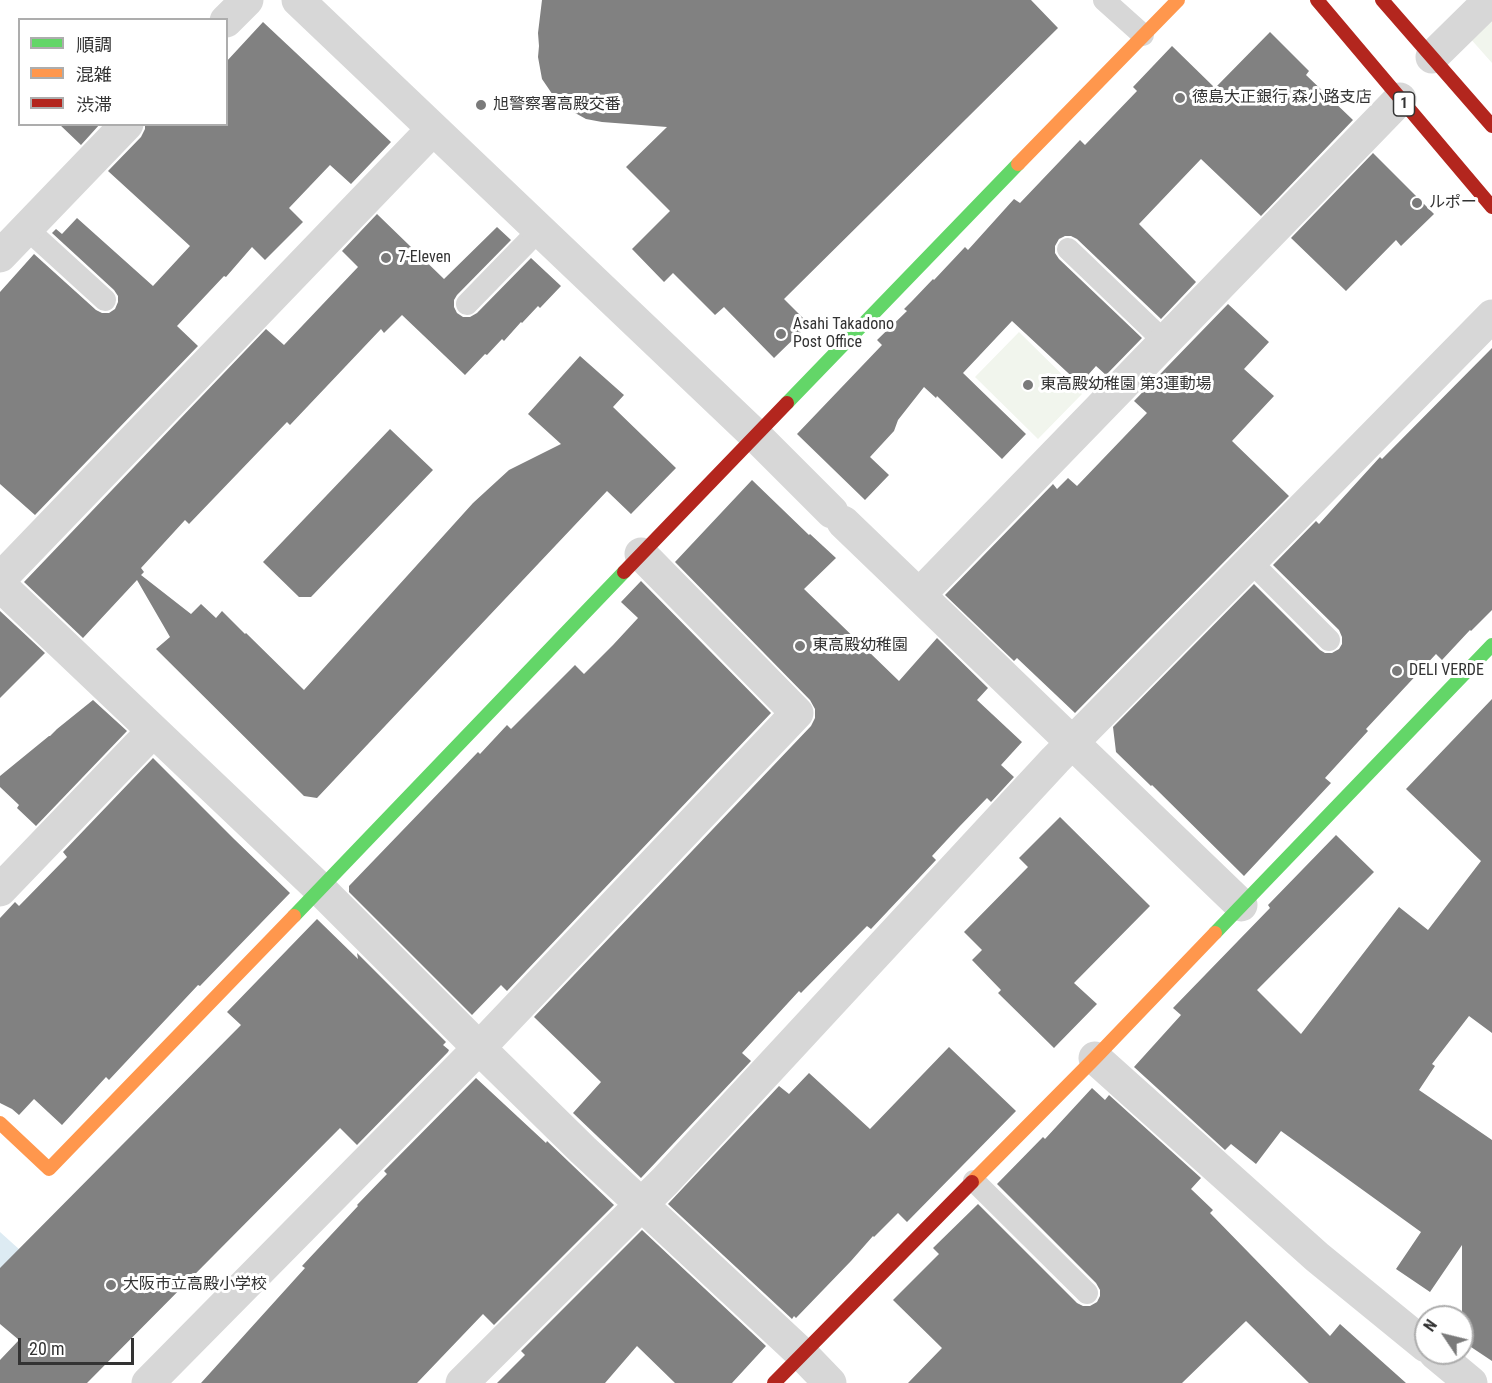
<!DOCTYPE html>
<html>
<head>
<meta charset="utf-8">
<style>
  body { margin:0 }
  #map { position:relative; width:1492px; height:1383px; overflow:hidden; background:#fff; font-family:"Roboto Condensed","Noto Sans JP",sans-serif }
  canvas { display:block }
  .legend { position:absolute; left:18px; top:18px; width:210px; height:108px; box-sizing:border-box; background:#fff; border:2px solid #adadad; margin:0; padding:8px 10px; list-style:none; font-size:18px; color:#333 }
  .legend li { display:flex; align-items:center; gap:12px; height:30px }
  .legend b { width:30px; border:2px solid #adadad }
  .north { position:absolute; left:1414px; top:1305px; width:60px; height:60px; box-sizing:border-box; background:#fff; border:2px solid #adadad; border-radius:50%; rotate:305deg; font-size:16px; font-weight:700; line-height:24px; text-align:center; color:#333 }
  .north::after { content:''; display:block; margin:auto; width:21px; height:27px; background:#7a7a7a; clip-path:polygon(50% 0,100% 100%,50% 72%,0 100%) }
  .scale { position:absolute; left:18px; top:1338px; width:116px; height:27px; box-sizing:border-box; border:3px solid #333; border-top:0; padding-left:8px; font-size:18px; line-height:21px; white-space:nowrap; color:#333; -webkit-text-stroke:4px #fff; paint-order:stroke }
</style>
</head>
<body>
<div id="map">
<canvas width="1492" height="1383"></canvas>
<ul class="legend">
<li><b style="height:8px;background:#63d668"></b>順調</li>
<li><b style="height:8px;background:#ff974d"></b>混雑</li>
<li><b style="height:8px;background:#b3261e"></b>渋滞</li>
</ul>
<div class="north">N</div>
<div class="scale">20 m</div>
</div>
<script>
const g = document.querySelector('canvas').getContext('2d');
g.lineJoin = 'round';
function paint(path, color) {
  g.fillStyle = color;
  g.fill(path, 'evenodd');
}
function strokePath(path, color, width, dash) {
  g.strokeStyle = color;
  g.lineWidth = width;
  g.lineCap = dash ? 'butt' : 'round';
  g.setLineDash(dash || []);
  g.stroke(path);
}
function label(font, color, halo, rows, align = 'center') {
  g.font = font + ' "Roboto Condensed","Noto Sans JP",sans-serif';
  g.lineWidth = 6;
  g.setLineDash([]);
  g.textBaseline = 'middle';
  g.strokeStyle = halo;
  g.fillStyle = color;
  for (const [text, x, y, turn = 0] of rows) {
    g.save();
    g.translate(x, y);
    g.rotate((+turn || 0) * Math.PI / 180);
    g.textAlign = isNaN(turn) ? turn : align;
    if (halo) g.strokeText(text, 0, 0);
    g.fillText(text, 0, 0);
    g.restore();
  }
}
paint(new Path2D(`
  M1492,14V63L1469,37Z
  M1019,332L1082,394L1038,439L975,377Z`), '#f1f5ed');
paint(new Path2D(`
  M0,1232L30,1259L0,1293Z`), '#ddebf3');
paint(new Path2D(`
  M542,0H1031L1058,28L784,299L809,324L774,358L724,307L715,315L673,273L664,282L632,249L670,211L626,167L667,127L602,122L586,119L559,104L542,79L538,57L539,46L538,33Z
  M263,22L391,142L351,184L330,165L289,208L303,222L265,260L252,247L226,277L224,276L177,326L198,346L35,515L0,484V292L34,254L96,310L102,313H109L115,309L118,302V296L114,290L52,233L56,229L62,234L77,218L153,286L190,246L108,171L141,137L145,129V124H226V62Z
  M1270,32L1309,71L1306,75L1353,120L1261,216L1201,159L1139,224L1196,282L1161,319L1077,239L1071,236H1065L1059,239L1055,246V253L1059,259L1142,338L1106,375L1096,366L1080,384L1012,321L963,373L1026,434L1002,459L937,396L936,398L924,387L898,420L894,431L870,457L889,475L865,500L797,434L882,345L877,340L907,311L904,309L913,300L933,279L934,280L965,247L968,250L1014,199L1020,203L1080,140L1085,145L1137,91L1133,87L1172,46L1215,88Z
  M59,124H100L81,145Z
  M1373,153L1434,214L1401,246L1396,240L1346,291L1291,238Z
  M377,214L444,279L497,227L511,240L457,295L454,300V307L457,313L463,317H470L477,313L531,258L561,286L540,308L538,306L522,323L521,322L504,341L502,339L487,355L485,354L465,375L402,315L384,333L381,329L290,425L287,422L189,524L185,520L141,568L144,572L141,575L191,614L201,604L216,618L222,611L245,634L246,633L304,690L473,503L509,470L561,444L528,414L580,356L624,395L613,407L676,468L631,514L607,491L317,798L304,796L156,649L170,637L137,580L83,638L24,582L266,329L284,345L358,267L342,251Z
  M1228,304L1269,342L1244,369L1274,396L1232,441L1289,496L1075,713L1017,658L1014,661L945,595L1053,484L1057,489L1068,478L1077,486L1147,413L1134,401Z
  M1492,348V610L1471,631L1470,630L1442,660L1436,654L1366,729L1368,731L1325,778L1331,783L1244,876L1152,785L1151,786L1116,752L1113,727L1254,584L1320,650L1325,653H1332L1339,649L1342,644V637L1339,630L1273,565L1316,521L1319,524L1380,457L1382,459Z
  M390,429L433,470L311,597H299L263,562Z
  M752,480L809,535L810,534L836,558L804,589L899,681L937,638L988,688L977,700L1022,742L1001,765L1014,777L991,802L987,798L959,827L932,856L936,860L871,929L867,926L801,993L799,991L742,1053L751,1061L641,1178L573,1113L601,1082L534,1017L811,726L815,718V709L810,700L675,562Z
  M641,581L771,713L507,991L501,985L472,1015L349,892V886L478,752L480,754L507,725L511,729L575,665L584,674L613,645L638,618L621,602Z
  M0,611L45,653L0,698Z
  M1492,699V1033L1469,1016L1432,1064L1435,1066L1419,1090L1492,1140V1361L1462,1341V1245L1430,1292L1396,1269L1421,1232L1281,1131L1256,1164L1231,1144L1225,1150L1134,1067L1181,1015L1173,1008L1270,908L1268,905L1336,835L1374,872L1257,990L1301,1034L1399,907L1428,930L1481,861L1406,789Z
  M93,700L127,731L36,826L17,808L19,805L0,787V776L49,736H50L57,729Z
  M153,758L234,839L290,893L200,986L198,985L109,1080L106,1077L62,1125L34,1099L19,1115L12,1109L0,1103V918L15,902L19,906L67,857L63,852Z
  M1060,817L1150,906L1074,983L1097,1004L1054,1048L998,993L1001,990L972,960L982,950L964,932L1028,867L1019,858Z
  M317,919L358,959L357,953L446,1042L443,1045L449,1050L448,1052L357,1145L340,1128L87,1383H0V1360L19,1340L0,1324V1268L241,1025L227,1012Z
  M949,1047L1016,1111L907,1222L898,1213L874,1237L873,1236L851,1261L796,1318L794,1316L792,1319L668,1204L779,1086L789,1094L809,1073L870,1129Z
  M476,1078L546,1143L547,1141L614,1205L494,1325L483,1314L417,1383H201L305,1268L302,1266L358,1206L357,1205L387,1174L384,1171Z
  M1092,1088L1105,1100L1109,1095L1201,1178L1191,1189L1213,1210L1210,1213L1330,1336L1340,1324L1406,1383H1309L1246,1321L1182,1383H908L942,1348L893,1300L939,1254L933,1248L978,1204L1077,1303L1083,1306H1090L1097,1302L1100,1296V1290L1096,1283L997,1184L1043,1137L1045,1139Z
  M642,1230L766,1346L732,1383H675L637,1346L605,1383H497L525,1355L521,1351Z`), '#818181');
strokePath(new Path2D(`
  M1104,0L1143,35
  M26,228L105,300
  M1068,249L1164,341
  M467,304L539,230
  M1251,562L1329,640
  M974,1181L1087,1293`), '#d7d7d7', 22);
strokePath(new Path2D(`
  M298,0L755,435L832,512
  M226,21L247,0
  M1432,57L1490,0
  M0,256L127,124
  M843,522L1241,905
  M0,579L433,129
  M0,585L320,889L479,1048L583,1150L802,1354L830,1383
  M919,595L1400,99
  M0,890L153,731
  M1095,1058L1317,1257L1426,1346
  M1435,1353L1471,1383
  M148,1383L479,1048L797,713L641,554
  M462,1383L665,1181L1055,760L1492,316`), '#d7d7d7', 33);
strokePath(new Path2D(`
  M787,403L1018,164
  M294,916L624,572
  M1215,933L1492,645`), '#63d668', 14);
strokePath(new Path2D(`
  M1018,164L1178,0
  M0,1123L49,1169L294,916
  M972,1182L1095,1058L1215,933`), '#ff974d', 14);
strokePath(new Path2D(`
  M1317,0L1492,207
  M1382,0L1492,126
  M624,572L787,403
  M774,1383L972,1182`), '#b3261e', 14);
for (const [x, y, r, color] of [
  [1180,98,6,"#7a7a7a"],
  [481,105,6,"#7a7a7a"],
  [1417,203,6,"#7a7a7a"],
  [386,258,6,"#7a7a7a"],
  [781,334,6,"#7a7a7a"],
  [1028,385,6,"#7a7a7a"],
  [800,646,6,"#7a7a7a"],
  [1397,671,6,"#7a7a7a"],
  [111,1285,6,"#7a7a7a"]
]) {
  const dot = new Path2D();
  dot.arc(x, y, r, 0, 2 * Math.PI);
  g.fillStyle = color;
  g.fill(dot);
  strokePath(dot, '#fff', 2);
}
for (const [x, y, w] of [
  [1404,104,21]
]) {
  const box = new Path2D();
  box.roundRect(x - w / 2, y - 12, w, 24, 4.5);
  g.fillStyle = '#fff';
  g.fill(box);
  strokePath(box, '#333', 1.5);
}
label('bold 15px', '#333', null, [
  ["1",1404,104]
]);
label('16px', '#333', '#fff', [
  ["徳島大正銀行 森小路支店",1192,98],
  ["旭警察署高殿交番",493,105],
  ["ルポー",1429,203],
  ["7-Eleven",398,258],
  ["Asahi Takadono",793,325],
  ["Post Office",793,343],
  ["東高殿幼稚園 第3運動場",1040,385],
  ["東高殿幼稚園",812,646],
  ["DELI VERDE",1409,671],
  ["大阪市立高殿小学校",123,1285]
], 'left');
</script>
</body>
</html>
